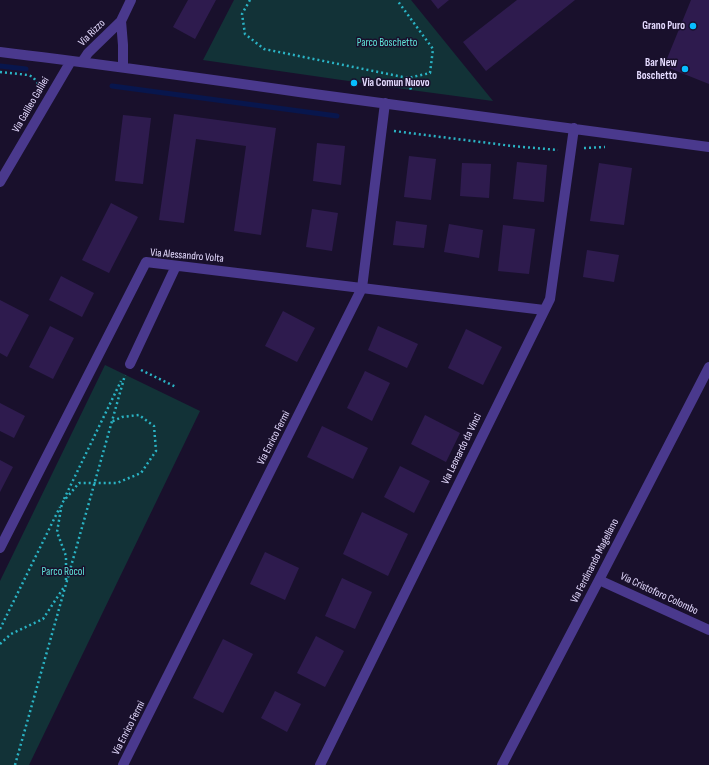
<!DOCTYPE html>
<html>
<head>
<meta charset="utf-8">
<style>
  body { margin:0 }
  canvas { display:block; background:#19102c }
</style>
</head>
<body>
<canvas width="709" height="765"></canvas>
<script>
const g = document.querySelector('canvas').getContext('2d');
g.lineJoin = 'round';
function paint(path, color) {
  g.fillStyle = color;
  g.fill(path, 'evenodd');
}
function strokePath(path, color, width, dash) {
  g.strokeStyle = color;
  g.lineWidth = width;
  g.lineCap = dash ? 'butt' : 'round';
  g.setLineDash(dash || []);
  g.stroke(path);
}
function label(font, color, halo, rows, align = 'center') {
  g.font = font + ' "Sofia Sans Condensed",sans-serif';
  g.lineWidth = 3;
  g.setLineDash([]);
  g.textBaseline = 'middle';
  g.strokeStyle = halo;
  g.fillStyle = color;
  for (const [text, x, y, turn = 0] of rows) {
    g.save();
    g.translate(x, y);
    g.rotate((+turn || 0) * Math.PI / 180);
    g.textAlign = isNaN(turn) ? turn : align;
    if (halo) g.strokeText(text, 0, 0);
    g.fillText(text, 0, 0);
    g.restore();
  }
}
paint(new Path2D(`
  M234,0H411L493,101L411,90L203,60Z
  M105,365L200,411L29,765H0V581Z`), '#123237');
strokePath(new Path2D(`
  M0,66L26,69
  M112,86L337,116`), '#08164d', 5);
paint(new Path2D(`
  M188,0H216L195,39L173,27Z
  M431,0H449L438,9Z
  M517,0H575L486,71L463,42Z
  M691,0H709V84L664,66Z
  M174,114L276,128L261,235L234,231L246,146L196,139L184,223L159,220Z
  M123,115L151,118L143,184L115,181Z
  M317,143L345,146L341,185L313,181Z
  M409,156L436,159L431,200L404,197Z
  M517,162L547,165L544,202L513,199Z
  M462,163L491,164L489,198L460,196Z
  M599,163L632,168L624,225L590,221Z
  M111,203L138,217L109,273L82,260Z
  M312,209L338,213L332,251L306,247Z
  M396,221L427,225L424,248L393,245Z
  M449,224L483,230L479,258L444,252Z
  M503,225L535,229L529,274L498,271Z
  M587,250L619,255L614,282L583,277Z
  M61,276L94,293L82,317L49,300Z
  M0,300L29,315L7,357L0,353Z
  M283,311L315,328L297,362L265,346Z
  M50,326L74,338L53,379L29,367Z
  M378,326L418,344L407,368L368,350Z
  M466,329L502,347L483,385L448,368Z
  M365,371L390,383L372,421L347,408Z
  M0,403L25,416L14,438L0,431Z
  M425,415L460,433L446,462L411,444Z
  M322,426L368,448L353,479L307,457Z
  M0,460L13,467L0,492Z
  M400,466L430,481L414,513L384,497Z
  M362,512L408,534L388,576L343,554Z
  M265,552L299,568L285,600L250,584Z
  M342,578L372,592L355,629L325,616Z
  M316,636L344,651L325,687L297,673Z
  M223,639L253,654L223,713L193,698Z
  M275,691L301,704L287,732L261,718Z`), '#2e1b4e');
strokePath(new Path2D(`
  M250,0L242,14L245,34L264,49L408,78L430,73L433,49L397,0
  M0,72L28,75L33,77L41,88
  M408,78L411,90
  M394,131L512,146L558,150
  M584,148L605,147
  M141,370L176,387
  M64,499L121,381
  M66,580V556L57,532L62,503L79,483H117L141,473L156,451L154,426L139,415L122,417L111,422
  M0,629L60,507
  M0,644L11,634L43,619L64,587
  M15,765L125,375`), '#2ab3c4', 2.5, [2, 3]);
strokePath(new Path2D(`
  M121,21L123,45V67
  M0,52C100,64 200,78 299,92C436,110 573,128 709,147
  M82,62L88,53L121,21L131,0
  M0,182L71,61
  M130,364L176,266
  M0,548L146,262L544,310
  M599,580L709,630
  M123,765L362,288L385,103
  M320,765L550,299L574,128
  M502,765L599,580L709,367`), '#4a398d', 10);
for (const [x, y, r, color] of [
  [693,26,4,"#07bdff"],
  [685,69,4,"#07bdff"],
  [354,83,4,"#07bdff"]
]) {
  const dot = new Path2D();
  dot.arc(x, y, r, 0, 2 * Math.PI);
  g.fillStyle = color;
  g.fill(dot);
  strokePath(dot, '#19102c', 1.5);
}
label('bold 11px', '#e5dbff', '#19102c', [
  ["Grano Puro",685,26],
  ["Bar New",677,63],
  ["Boschetto",677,76],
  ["Via Comun Nuovo",362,83,"left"]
], 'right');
label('11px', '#e5dbff', '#19102c', [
  ["Via Rizzo",92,33,-45],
  ["Via Galileo Galilei",31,105,-60],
  ["Via Alessandro Volta",187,256,5],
  ["Via Enrico Fermi",274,438,-63],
  ["Via Leonardo da Vinci",462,449,-64],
  ["Via Ferdinando Magellano",595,561,-63],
  ["Via Cristoforo Colombo",659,594,25],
  ["Via Enrico Fermi",129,728,-63]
]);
label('11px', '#60e7db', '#19102c', [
  ["Parco Boschetto",387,43],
  ["Parco Rocol",63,572]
]);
</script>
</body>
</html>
